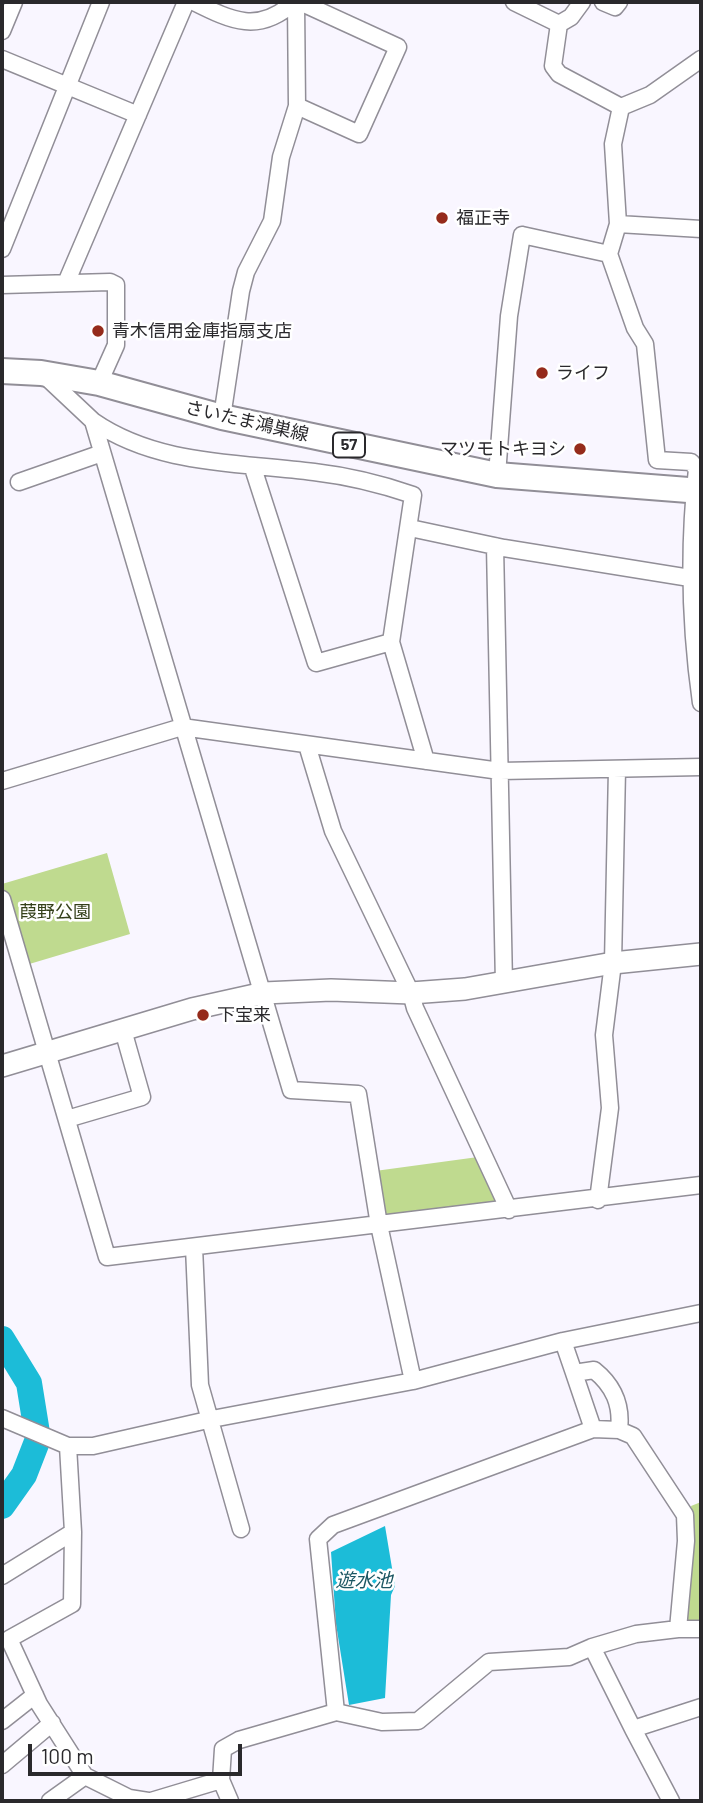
<!DOCTYPE html>
<html>
<head>
<meta charset="utf-8">
<style>
  body { margin:0 }
  #map { position:relative; width:703px; height:1803px; overflow:hidden; background:#f9f6ff; font-family:Barlow,sans-serif }
  canvas { display:block }
  .frame { position:absolute; inset:0; border:4px solid #2a292c; pointer-events:none }
  .scale { position:absolute; left:28px; top:1744px; width:214px; height:32px; box-sizing:border-box; border:4px solid #2a292c; border-top:0; padding-left:9px; font-size:21px; line-height:24px; white-space:nowrap; color:#2a292c; -webkit-text-stroke:5px #fff; paint-order:stroke }
</style>
</head>
<body>
<div id="map">
<canvas width="703" height="1803"></canvas>
<div class="frame"></div>
<div class="scale">100 m</div>
</div>
<script>
const g = document.querySelector('canvas').getContext('2d');
g.lineJoin = 'round';
function paint(path, color) {
  g.fillStyle = color;
  g.fill(path, 'evenodd');
}
function strokePath(path, color, width, dash) {
  g.strokeStyle = color;
  g.lineWidth = width;
  g.lineCap = dash ? 'butt' : 'round';
  g.setLineDash(dash || []);
  g.stroke(path);
}
function label(font, color, halo, rows, align = 'center') {
  g.font = font + ' Barlow,"Noto Sans JP",sans-serif';
  g.lineWidth = 5;
  g.setLineDash([]);
  g.textBaseline = 'middle';
  g.strokeStyle = halo;
  g.fillStyle = color;
  for (const [text, x, y, turn = 0] of rows) {
    g.save();
    g.translate(x, y);
    g.rotate((+turn || 0) * Math.PI / 180);
    g.textAlign = isNaN(turn) ? turn : align;
    if (halo) g.strokeText(text, 0, 0);
    g.fillText(text, 0, 0);
    g.restore();
  }
}
paint(new Path2D(`
  M107,853L130,934L26,965L2,884Z
  M478,1157L502,1207L383,1219L375,1171Z
  M701,1502V1623L685,1622L694,1528L691,1506Z`), '#bfda8f');
paint(new Path2D(`
  M385,1526L395,1586L391,1595L385,1698L349,1705L336,1624L331,1552Z`), '#1cbcd8');
strokePath(new Path2D(`
  M2,1339L29,1383L38,1439L24,1475L2,1506`), '#1cbcd8', 26);
const street = new Path2D(`
  M194,2C232,21 259,34 294,2
  M514,2L559,24L553,66L559,74L621,107L650,95L701,59
  M603,2L615,7L619,2
  M559,24L571,17L582,2
  M2,31L14,2
  M2,59L138,115
  M297,106L359,134L398,47L300,2
  M618,224L613,144L621,107
  M701,229L618,224L609,254L635,328L645,344L657,460L691,462L697,469C688,549 690,625 701,703
  M2,249L101,2
  M66,283L186,2
  M2,285L110,282L116,285V345L99,383
  M43,374L93,421L291,1090L358,1094L379,1225L413,1381
  M222,417L241,291L246,272L272,221L281,157L297,106L296,2
  M93,421C158,466 239,462 314,472C348,476 381,484 413,495L391,642L426,761
  M253,468L316,663L391,642
  M497,475L509,316L522,235L609,254
  M19,482L102,453
  M410,528L504,548L690,578
  M495,546L504,984
  M307,745L333,831L411,993L415,1008L509,1210
  M2,781L182,727L500,771L701,767
  M2,899L107,1257L701,1185
  M67,1119L142,1097L123,1030
  M598,1200L610,1108L604,1035L613,963L617,769
  M194,1247L200,1385L241,1529
  M563,1341L574,1373
  M2,1418L68,1446H93L212,1419L413,1381L563,1341L701,1313
  M593,1429L574,1373L594,1370C614,1386 622,1405 619,1430
  M68,1446L73,1532L72,1604L9,1639L39,1704L85,1776L129,1798L148,1801
  M2,1576L73,1532
  M336,1712L382,1722L418,1721L489,1662L569,1657L592,1647
  M2,1721L35,1695
  M633,1729L592,1647L636,1634L678,1629
  M2,1765L52,1723
  M50,1801L85,1776
  M151,1801L221,1780
  M230,1801L221,1780L223,1749L239,1740L336,1712L318,1539L333,1525L593,1429L619,1430L633,1436L685,1515L686,1541L678,1629H701
  M671,1801L633,1729L701,1707`);
const secondary = new Path2D(`
  M2,1066L192,1009L264,993L331,990L411,993L465,989L613,963L701,954`);
const primary = new Path2D(`
  M2,371L41,373L99,383L222,417L497,475L701,491`);
strokePath(street, '#918e97', 19);
strokePath(secondary, '#918e97', 24);
strokePath(primary, '#918e97', 28);
strokePath(street, '#fff', 16);
strokePath(secondary, '#fff', 21);
strokePath(primary, '#fff', 24);
for (const [x, y, r, color] of [
  [442,218,7,"#952b1b"],
  [98,331,7,"#952b1b"],
  [542,373,7,"#952b1b"],
  [580,449,7,"#952b1b"],
  [203,1015,7,"#952b1b"]
]) {
  const dot = new Path2D();
  dot.arc(x, y, r, 0, 2 * Math.PI);
  g.fillStyle = color;
  g.fill(dot);
  strokePath(dot, '#fff', 2.5);
}
for (const [x, y, w] of [
  [349,445,32]
]) {
  const box = new Path2D();
  box.roundRect(x - w / 2, y - 12.5, w, 25, 5);
  g.fillStyle = '#fff';
  g.fill(box);
  strokePath(box, '#2a292c', 2);
}
label('bold 16px', '#2a292c', null, [
  ["57",349,445]
]);
label('18px', '#2a292c', '#fff', [
  ["福正寺",456,218],
  ["青木信用金庫指扇支店",112,331],
  ["ライフ",556,373],
  ["マツモトキヨシ",566,449,"right"],
  ["下宝来",217,1015]
], 'left');
label('18px', '#2a292c', '#fff', [
  ["さいたま鴻巣線",247,421,13]
]);
label('18px', '#34401a', '#fff', [
  ["葭野公園",55,912]
]);
label('italic 19px', '#1c5662', '#fff', [
  ["遊水池",364,1581]
]);
</script>
</body>
</html>
